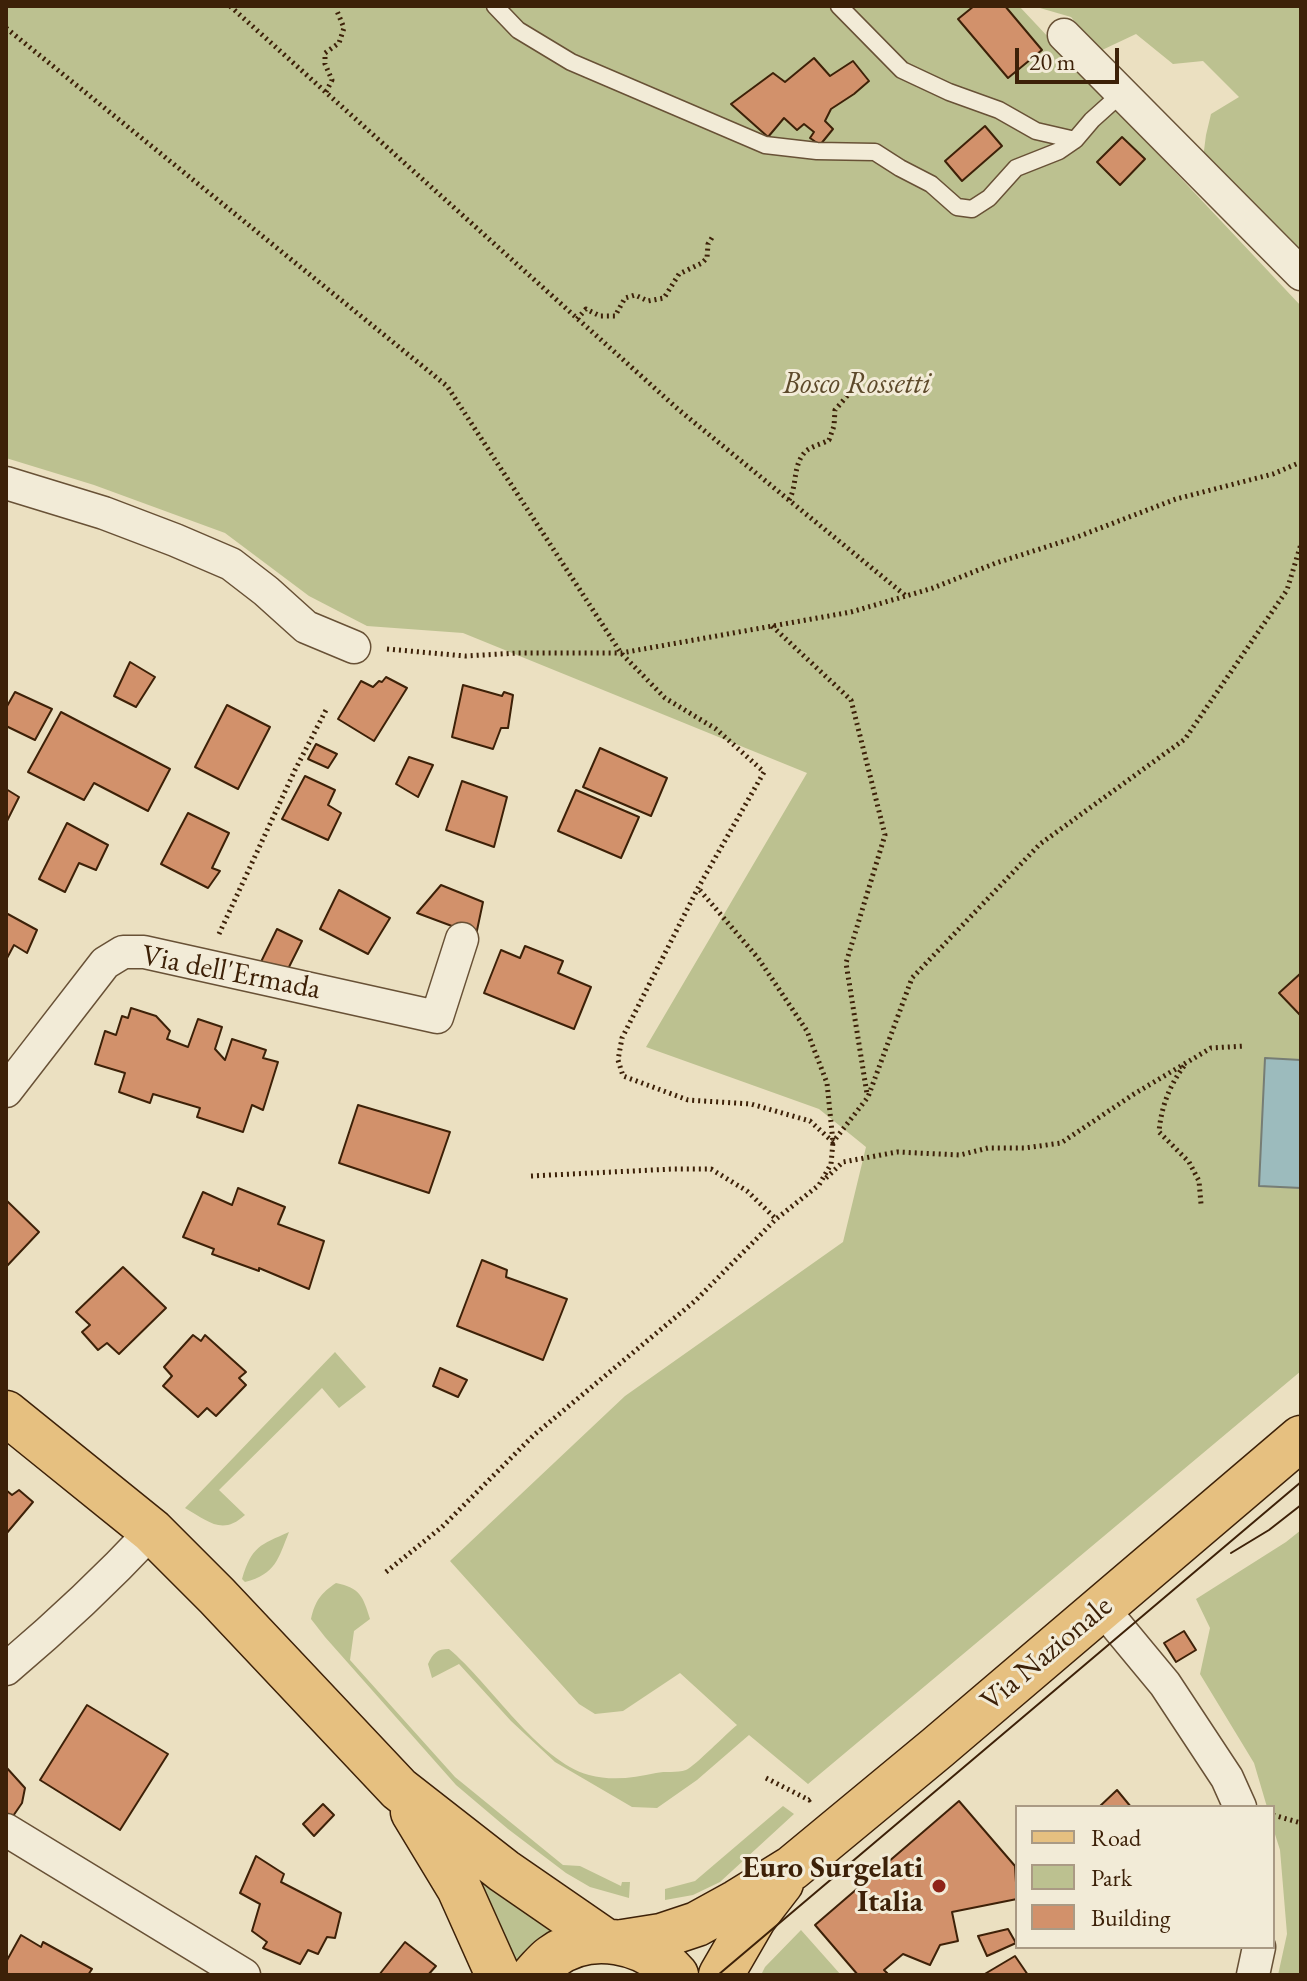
<!DOCTYPE html>
<html>
<head>
<meta charset="utf-8">
<style>
  body { margin:0 }
  #map { position:relative; width:1307px; height:1981px; overflow:hidden; background:#ebe0c1; font-family:"EB Garamond",serif }
  canvas { display:block }
  .frame { position:absolute; inset:0; border:8px solid #3d2108; pointer-events:none }
  .legend { position:absolute; left:1015px; top:1805px; width:260px; height:144px; box-sizing:border-box; background:#f2ebd7; border:2px solid #aa9a84; margin:0; padding:10px 14px; list-style:none; font-size:24px; color:#3d2108 }
  .legend li { display:flex; align-items:center; gap:16px; height:40px }
  .legend b { width:40px; border:2px solid #aa9a84 }
  .scale { position:absolute; left:1015px; top:48px; width:104px; height:36px; box-sizing:border-box; border:4px solid #3d2108; border-top:0; padding-left:10px; font-size:24px; line-height:28px; white-space:nowrap; color:#3d2108; -webkit-text-stroke:6px #f2ebd7; paint-order:stroke }
</style>
</head>
<body>
<div id="map">
<canvas width="1307" height="1981"></canvas>
<div class="frame"></div>
<ul class="legend">
<li><b style="height:10px;background:#e6c080"></b>Road</li>
<li><b style="height:22px;background:#bcc190"></b>Park</li>
<li><b style="height:22px;background:#d2916b"></b>Building</li>
</ul>
<div class="scale">20 m</div>
</div>
<script>
const g = document.querySelector('canvas').getContext('2d');
g.lineJoin = 'round';
function paint(path, color) {
  g.fillStyle = color;
  g.fill(path, 'evenodd');
}
function strokePath(path, color, width, dash) {
  g.strokeStyle = color;
  g.lineWidth = width;
  g.lineCap = dash ? 'butt' : 'round';
  g.setLineDash(dash || []);
  g.stroke(path);
}
function label(font, color, halo, rows, align = 'center') {
  g.font = font + ' "EB Garamond",serif';
  g.lineWidth = 6;
  g.setLineDash([]);
  g.textBaseline = 'middle';
  g.strokeStyle = halo;
  g.fillStyle = color;
  for (const [text, x, y, turn = 0] of rows) {
    g.save();
    g.translate(x, y);
    g.rotate((+turn || 0) * Math.PI / 180);
    g.textAlign = isNaN(turn) ? turn : align;
    if (halo) g.strokeText(text, 0, 0);
    g.fillText(text, 0, 0);
    g.restore();
  }
}
paint(new Path2D(`
  M6,6H1019L1301,306V1371L808,1784L749,1735L697,1780L657,1808L632,1807L555,1762L511,1721L459,1664L432,1678L428,1664C433,1653 437,1649 449,1649C490,1683 538,1761 589,1775C611,1781 634,1778 656,1773C665,1771 677,1773 686,1770C695,1766 727,1733 737,1725L680,1673L623,1711L595,1714L579,1704L450,1561L625,1396L843,1242L866,1147L819,1109L646,1047L807,773L463,633L367,626L309,596L225,533L94,485L6,458Z
  M1033,6H1301V256L1203,158L1206,135L1211,114L1239,97L1203,61L1173,64L1136,34L1100,51L1071,17Z
  M335,1352L366,1387L339,1408L322,1388L219,1490L245,1515C222,1536 208,1521 185,1508Z
  M1301,1530V1975H1278L1287,1934L1280,1850L1273,1828V1807H1267L1254,1763L1200,1674L1210,1628L1196,1599L1286,1542Z
  M289,1532C278,1559 276,1574 245,1582L242,1579C252,1546 260,1545 289,1532Z
  M336,1583C360,1588 363,1596 370,1619L354,1631L350,1660L455,1777L563,1865L580,1866L621,1886L622,1882H630L629,1898L590,1887L566,1873L508,1829L456,1785L325,1637L311,1619C315,1601 321,1593 336,1583Z
  M783,1806L794,1814L720,1882L693,1895L665,1900V1889L695,1881Z
  M459,1856L569,1932L519,1975Z
  M801,1930L841,1975H761L765,1967Z`), '#bcc190');
const water = new Path2D(`
  M1265,1058L1301,1060V1188L1259,1186Z`);
paint(water, '#9cbbbd');
strokePath(water, '#767d75', 2);
const building = new Path2D(`
  M974,6H1005L1042,50L1008,78L958,19Z
  M814,58L830,76L853,61L869,81L854,94L831,109L825,121L833,129L820,145L810,138L814,132L804,124L797,130L784,118L768,137L731,104L773,73L785,82Z
  M985,126L1002,146L962,181L945,161Z
  M1122,137L1145,159L1120,185L1097,162Z
  M130,662L155,677L136,707L114,696Z
  M386,677L407,688L374,741L338,719L361,681L373,687L379,681L382,682Z
  M463,685L502,696L504,692L513,695L508,728H501L493,749L452,737Z
  M15,692L52,709L35,740L6,726V708Z
  M227,705L270,727L238,789L195,767Z
  M61,712L170,769L148,811L94,783L84,800L28,772Z
  M316,744L337,754L328,768L308,759Z
  M600,748L667,778L651,816L583,787Z
  M409,757L433,765L418,797L396,784Z
  M305,776L335,790L328,805L341,813L328,840L282,819Z
  M462,781L507,797L494,847L446,830Z
  M6,789L19,797L6,823Z
  M576,790L639,817L621,858L558,831Z
  M188,813L229,833L212,868L220,871L208,888L161,864Z
  M67,823L108,845L96,870L79,863L65,892L39,879Z
  M441,885L483,902L476,935L417,913Z
  M339,890L390,918L368,954L320,929Z
  M6,913L37,930L27,953L14,945L6,960Z
  M277,929L302,941L286,973L258,968Z
  M525,946L563,961L558,973L591,987L574,1029L484,993L501,950L520,958Z
  M1301,973V1016L1279,993Z
  M131,1008L156,1016L170,1031L167,1039L188,1047L198,1019L222,1027L215,1049L225,1060L232,1039L266,1050L263,1058L278,1062L263,1110L252,1105L243,1132L197,1117L200,1108L153,1094L150,1103L119,1092L125,1073L95,1064L105,1031L116,1035L122,1016L128,1018Z
  M358,1105L450,1132L429,1193L339,1163Z
  M238,1188L285,1207L278,1224L324,1241L309,1289L259,1268V1271L212,1254L214,1249L183,1237L203,1192L232,1205Z
  M6,1200L39,1232L6,1267Z
  M482,1260L507,1270L506,1277L567,1299L543,1360L457,1326Z
  M123,1267L166,1308L119,1354L107,1343L98,1350L82,1332L90,1325L76,1312Z
  M193,1335L201,1341L205,1335L246,1372L239,1378L246,1385L216,1416L207,1408L198,1417L163,1386L172,1376L164,1367Z
  M440,1368L467,1380L458,1397L433,1386Z
  M6,1490L12,1495L19,1490L33,1502L6,1534Z
  M1184,1631L1196,1650L1176,1662L1164,1643Z
  M87,1705L168,1754L120,1830L40,1780Z
  M6,1767L25,1788L22,1803L11,1819L6,1816Z
  M1117,1790L1131,1807H1099Z
  M959,1801L1015,1866L1017,1899L952,1912L958,1941L940,1945L930,1965L903,1954L884,1970L889,1975H858L815,1925Z
  M323,1804L334,1815L314,1836L303,1824Z
  M256,1856L284,1874L281,1882L341,1913L335,1938L327,1937L318,1954L308,1950L300,1964L263,1948L267,1942L252,1931L260,1904L240,1893Z
  M1008,1929L1016,1943L987,1956L978,1936Z
  M21,1935L41,1947L43,1942L92,1969L88,1975H6V1962Z
  M405,1942L436,1966L428,1975H379Z
  M1015,1956L1028,1975H983Z`);
paint(building, '#d2916b');
strokePath(building, '#3d2108', 2);
const lane = new Path2D(`
  M495,6L518,30L571,62L765,145L817,151L875,152L900,168L931,184L957,207L972,209L989,198L1016,168L1059,151L1075,140L1036,131L999,110L949,92L902,70L839,6
  M1075,140L1092,120L1122,93`);
const street = new Path2D(`
  M1064,35L1301,274
  M6,483L104,513L175,540L231,564L266,591L306,627L354,647
  M6,1091L105,963L123,952H144L437,1017L462,939
  M1102,1608L1165,1684L1227,1778L1240,1807
  M6,1669C57,1626 106,1580 152,1531
  M6,1830L244,1975
  M1253,1975L1259,1947`);
const primary = new Path2D(`
  M6,1413L152,1531L217,1596L399,1789L504,1871L604,1940
  M413,1812L459,1888L498,1975
  M623,1942L661,1936L697,1924L737,1902L792,1868L937,1748L1301,1438
  M534,1975C540,1969 545,1962 552,1957C590,1929 646,1940 676,1975
  M721,1975L754,1918L781,1883`);
strokePath(lane, '#685136', 19);
strokePath(street, '#685136', 35);
strokePath(primary, '#3d2108', 47);
strokePath(new Path2D(`
  M230,6L679,410L906,596L933,588L996,563L1077,537L1176,499L1273,474L1301,462
  M6,28L447,386L621,653L665,698L716,729L764,772L698,888L622,1038L618,1060L623,1076L688,1100L751,1104L810,1121L833,1142L868,1097L912,978L1040,844L1185,739L1287,590L1301,544
  M326,92L332,80L325,64V53L339,43L344,28L337,11
  M577,319L586,309L600,316H615L625,298L635,295L648,301L664,298L679,274L702,263L707,258L708,244L713,236
  M789,500C798,484 792,465 806,451C812,446 822,444 829,440L834,426L835,410L848,395
  M772,626L851,700L885,835L846,963L867,1094
  M387,649L465,656L518,653H621L851,612L906,596
  M219,934L295,770L326,710
  M1184,1066C1169,1086 1161,1108 1159,1132L1189,1162L1199,1181L1201,1204
  M531,1176L673,1169H711L747,1191L776,1219
  M826,1178L843,1162L897,1152L960,1155L988,1148H1025L1061,1143L1134,1094L1211,1048L1245,1046
  M386,1572L442,1527L534,1435L695,1301L776,1219L819,1185L831,1164L833,1142L827,1083L807,1031L758,958L698,888
  M766,1778L809,1800L813,1797
  M1273,1815L1301,1823`), '#3d2108', 5, [2, 4]);
strokePath(lane, '#f2ebd7', 16);
strokePath(street, '#f2ebd7', 32);
strokePath(primary, '#e6c080', 44);
strokePath(new Path2D(`
  M1231,1553L1269,1530L1301,1505
  M718,1975L1301,1482`), '#3d2108', 2);
for (const [x, y, r, color] of [
  [939,1886,8,"#8f2418"]
]) {
  const dot = new Path2D();
  dot.arc(x, y, r, 0, 2 * Math.PI);
  g.fillStyle = color;
  g.fill(dot);
  strokePath(dot, '#f2ebd7', 3);
}
label('italic 30px', '#5d492a', '#f2ebd7', [
  ["Bosco Rossetti",857,385]
]);
label('30px', '#3d2108', '#f2ebd7', [
  ["Via dell'Ermada",231,973,11],
  ["Via Nazionale",1047,1654,-40]
]);
label('bold 30px', '#3d2108', '#f2ebd7', [
  ["Euro Surgelati",923,1869],
  ["Italia",923,1903]
], 'right');
</script>
</body>
</html>
